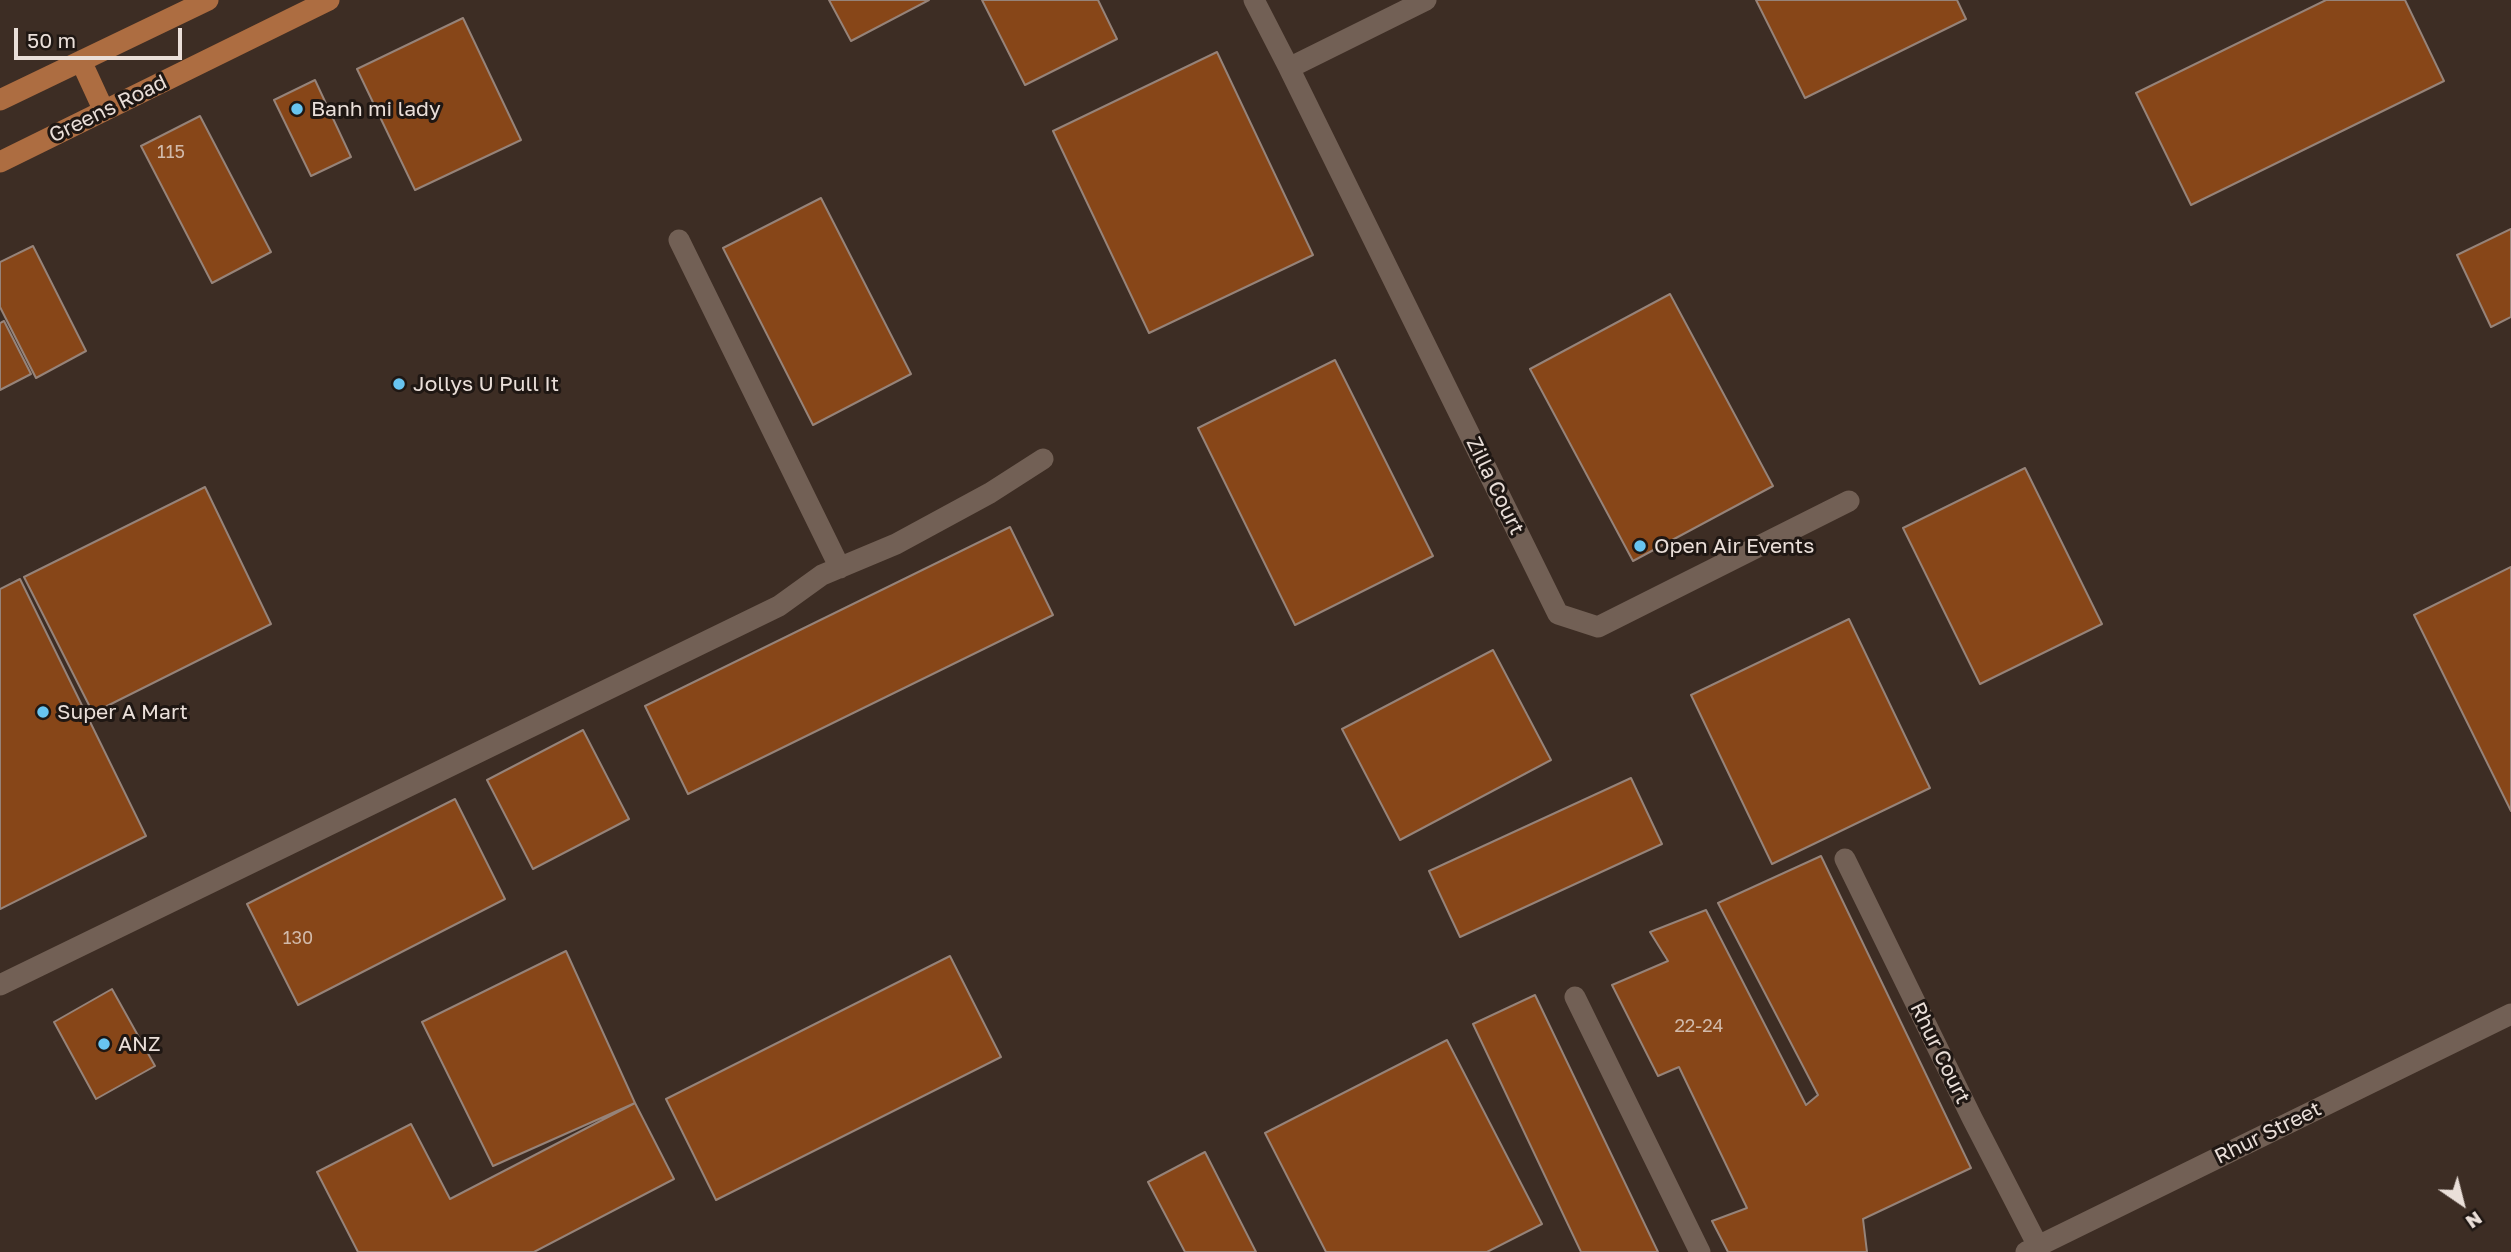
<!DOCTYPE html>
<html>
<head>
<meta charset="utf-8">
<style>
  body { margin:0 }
  #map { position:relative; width:2511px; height:1252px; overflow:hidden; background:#3d2d24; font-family:"Golos Text",sans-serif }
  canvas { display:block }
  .north { position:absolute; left:2427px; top:1168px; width:70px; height:70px; -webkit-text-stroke:5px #1f1713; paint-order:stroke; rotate:145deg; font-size:19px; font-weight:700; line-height:28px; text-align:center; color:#eadfd9 }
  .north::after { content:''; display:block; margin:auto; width:24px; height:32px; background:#eadfd9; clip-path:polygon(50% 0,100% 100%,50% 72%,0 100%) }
  .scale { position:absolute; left:14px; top:28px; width:168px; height:32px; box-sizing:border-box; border:4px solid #eadfd9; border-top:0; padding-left:9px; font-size:21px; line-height:24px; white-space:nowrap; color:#eadfd9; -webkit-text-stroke:5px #1f1713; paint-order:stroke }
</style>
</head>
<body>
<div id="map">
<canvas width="2511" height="1252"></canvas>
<div class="north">N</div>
<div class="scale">50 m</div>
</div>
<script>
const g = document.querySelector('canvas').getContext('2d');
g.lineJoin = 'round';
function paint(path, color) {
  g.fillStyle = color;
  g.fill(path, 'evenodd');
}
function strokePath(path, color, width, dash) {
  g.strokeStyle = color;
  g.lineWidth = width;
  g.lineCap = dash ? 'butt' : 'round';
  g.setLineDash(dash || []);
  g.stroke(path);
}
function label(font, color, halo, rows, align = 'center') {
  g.font = font + ' "Golos Text",sans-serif';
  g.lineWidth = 6;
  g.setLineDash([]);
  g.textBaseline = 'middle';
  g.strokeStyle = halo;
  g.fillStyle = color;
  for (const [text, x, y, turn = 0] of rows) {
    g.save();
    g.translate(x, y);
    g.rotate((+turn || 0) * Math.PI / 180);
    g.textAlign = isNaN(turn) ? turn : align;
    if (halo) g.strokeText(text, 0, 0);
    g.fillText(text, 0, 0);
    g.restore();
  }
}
const building = new Path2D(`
  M829,0H929L851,41Z
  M982,0H1098L1117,39L1025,85Z
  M1756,0H1957L1966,19L1805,98Z
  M2326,0H2405L2444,81L2191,205L2136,93Z
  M463,18L521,140L415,190L357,69Z
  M1217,52L1313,255L1149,333L1053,131Z
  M315,80L351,157L311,176L274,100Z
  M200,116L271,252L212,283L141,146Z
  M821,198L911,374L813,425L723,248Z
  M2511,229V317L2491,327L2457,255Z
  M33,246L86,351L36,378L0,307V262Z
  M1670,294L1773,486L1633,561L1530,369Z
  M4,321L31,374L0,390V323Z
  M1335,360L1433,556L1295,625L1198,428Z
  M2025,468L2102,624L1980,684L1903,528Z
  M205,487L271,624L93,713L24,577Z
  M1010,527L1053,615L688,794L645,706Z
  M2511,567V811L2414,615Z
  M20,579L146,836L0,909V589Z
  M1849,619L1930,788L1772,864L1691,695Z
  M1493,650L1551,760L1400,840L1342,729Z
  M583,730L629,819L533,869L487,780Z
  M1631,778L1662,844L1460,937L1429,871Z
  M455,799L505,899L298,1005L247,904Z
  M1821,856L1971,1168L1863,1219L1867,1252H1728L1712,1221L1747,1208L1679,1067L1658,1076L1612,985L1668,961L1650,932L1706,910L1806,1105L1818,1095L1718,903Z
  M566,951L635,1103L493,1166L422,1022Z
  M950,956L1001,1057L716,1200L666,1099Z
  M112,989L155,1066L96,1099L54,1022Z
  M1535,995L1658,1252H1581L1473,1024Z
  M1447,1040L1542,1224L1487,1252H1326L1265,1133Z
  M635,1103L674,1179L534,1252H358L317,1172L411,1124L450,1199Z
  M1205,1152L1256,1252H1185L1148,1182Z`);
paint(building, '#874618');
strokePath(building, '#968379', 2);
strokePath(new Path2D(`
  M1254,0L1289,68L1426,0
  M1289,68L1558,614L1598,627L1849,501
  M679,240L840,568
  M1845,859L1972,1118L2038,1246
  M0,985L779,606L822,575L896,544L990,493L1043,459
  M1575,997L1700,1252
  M2026,1252L2511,1014`), '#726055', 21);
strokePath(new Path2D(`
  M81,61L104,111
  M0,100L208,0
  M0,162L329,0`), '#ad6d41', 21);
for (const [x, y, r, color] of [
  [297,109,7,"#68c4f0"],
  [399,384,7,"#68c4f0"],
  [1640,546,7,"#68c4f0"],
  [43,712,7,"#68c4f0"],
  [104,1044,7,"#68c4f0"]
]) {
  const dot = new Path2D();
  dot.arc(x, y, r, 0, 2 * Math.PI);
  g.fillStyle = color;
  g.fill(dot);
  strokePath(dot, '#1f1713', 2.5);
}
label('18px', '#d1b9a9', null, [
  ["115",171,152],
  ["130",298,938],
  ["22-24",1699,1026]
]);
label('21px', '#eadfd9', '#1f1713', [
  ["Greens Road",108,109,-26],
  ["Zilla Court",1495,486,64],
  ["Rhur Court",1940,1053,64],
  ["Rhur Street",2268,1133,-26]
]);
label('21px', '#eadfd9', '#1f1713', [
  ["Banh mi lady",311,109],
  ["Jollys U Pull It",413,384],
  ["Open Air Events",1654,546],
  ["Super A Mart",57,712],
  ["ANZ",118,1044]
], 'left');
</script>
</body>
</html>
